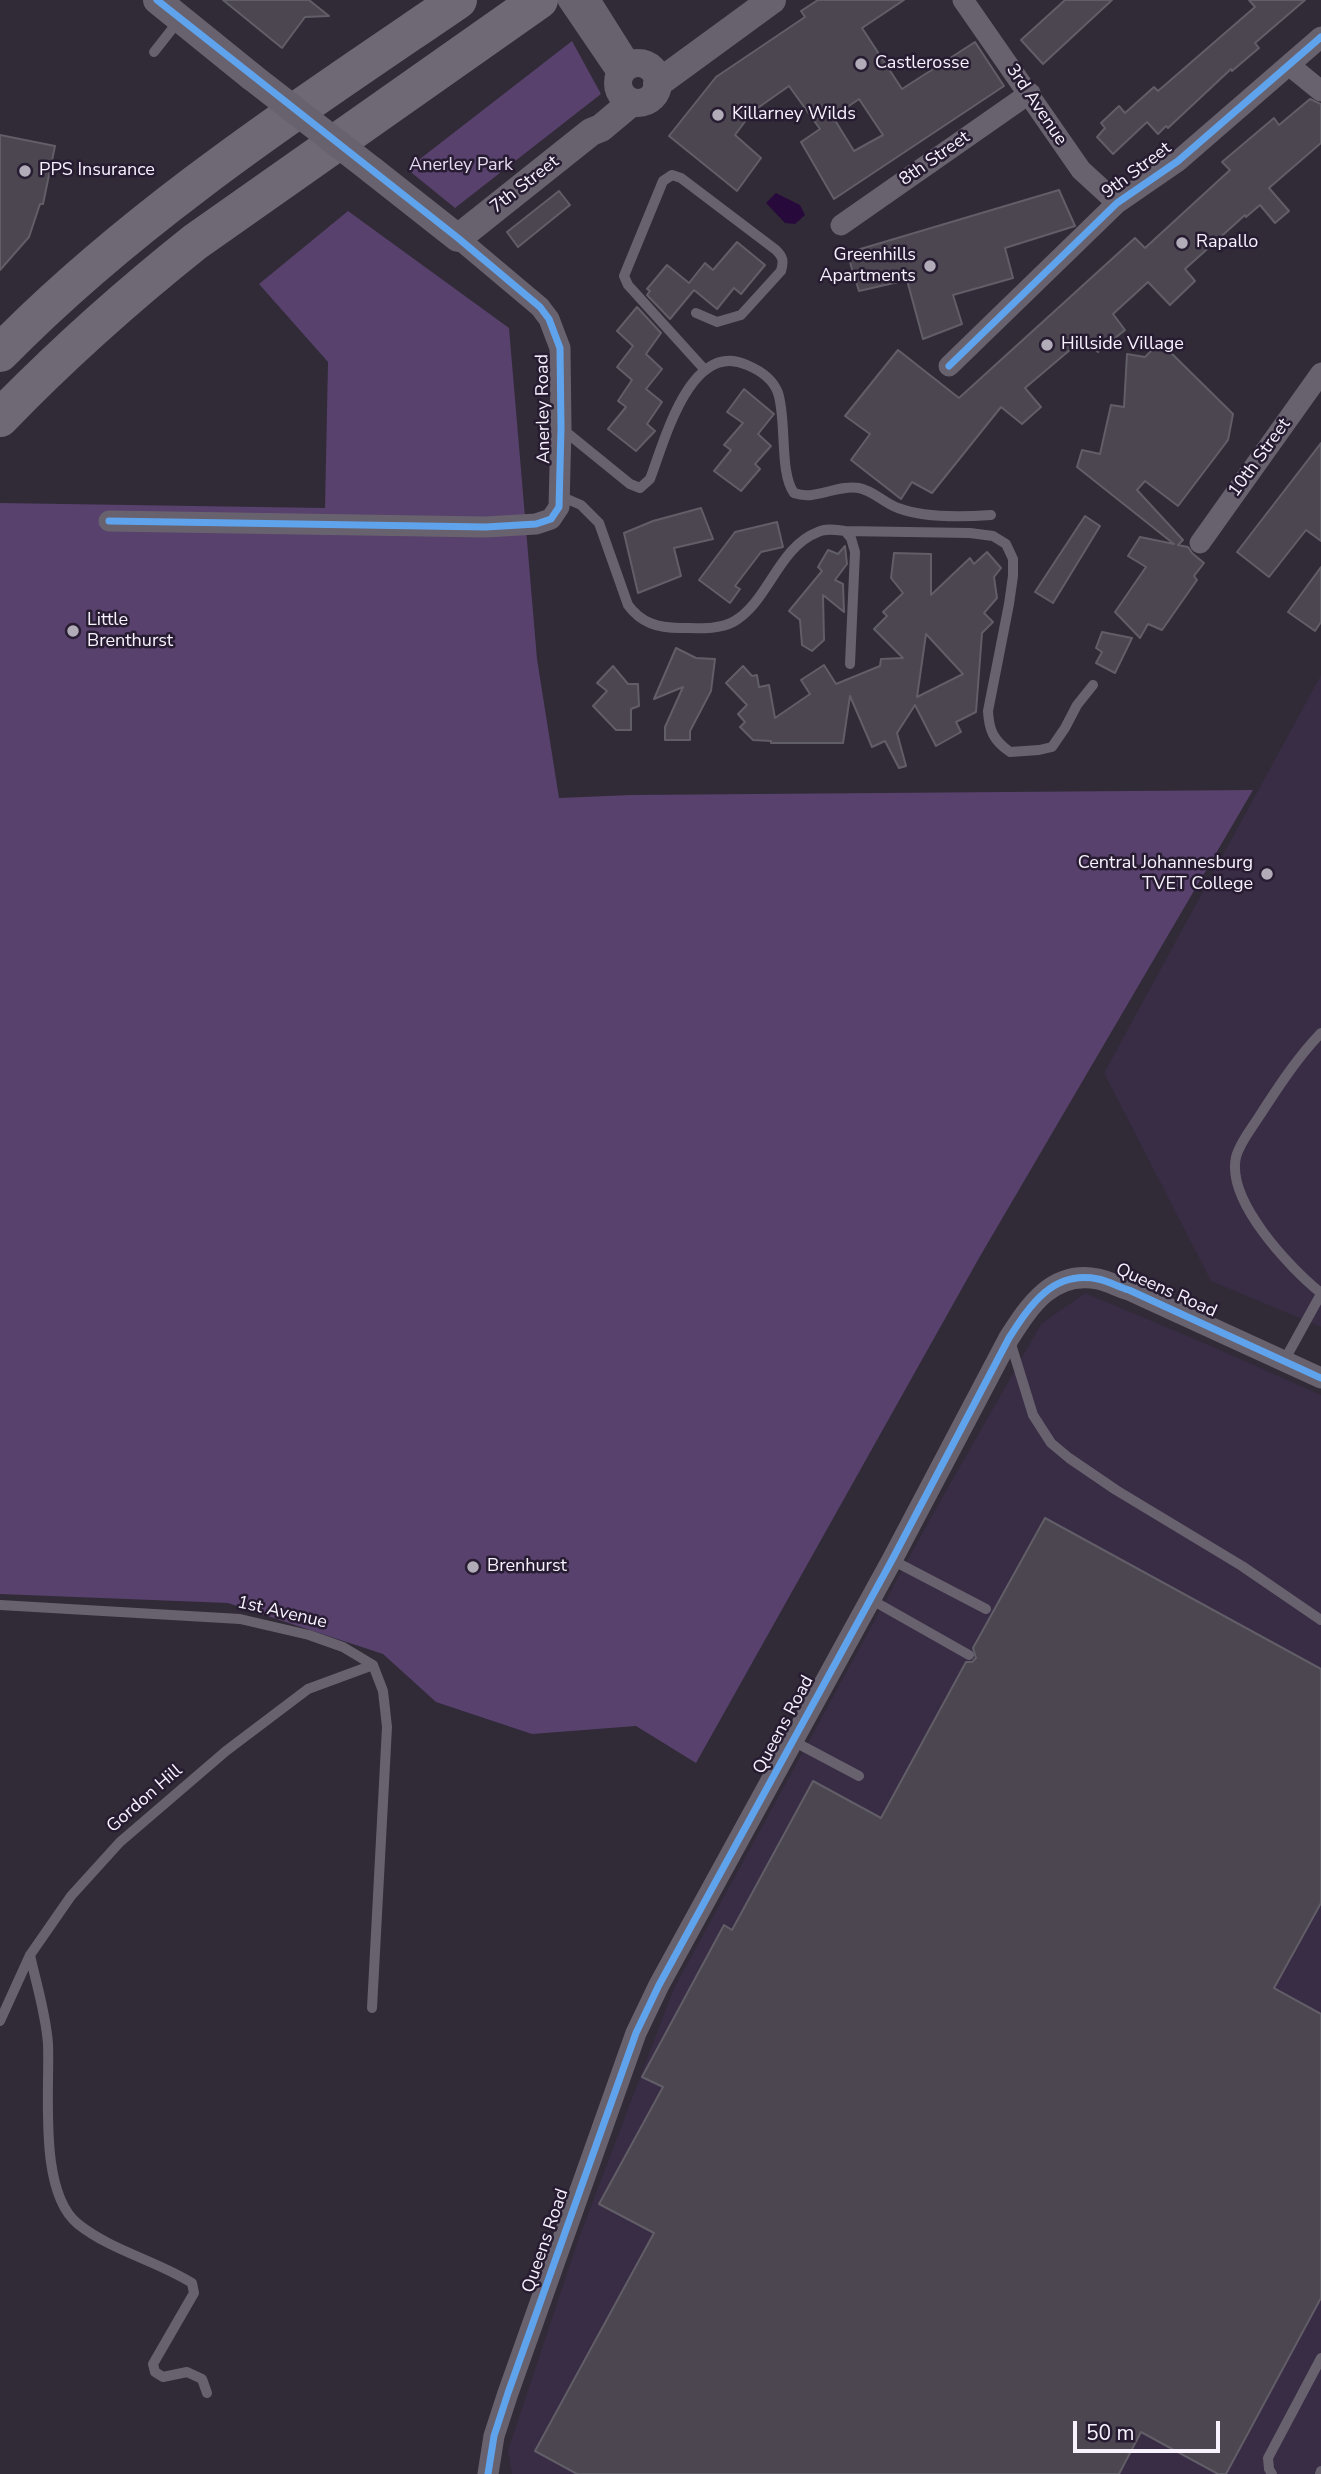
<!DOCTYPE html>
<html>
<head>
<meta charset="utf-8">
<style>
  body { margin:0 }
  #map { position:relative; width:1321px; height:2474px; overflow:hidden; background:#302b36; font-family:"Nunito Sans",sans-serif }
  canvas { display:block }
  .scale { position:absolute; left:1073px; top:2421px; width:147px; height:32px; box-sizing:border-box; border:4px solid #f7f2fe; border-top:0; padding-left:9px; font-size:21px; line-height:24px; white-space:nowrap; color:#f7f2fe; -webkit-text-stroke:5px #271c31; paint-order:stroke }
</style>
</head>
<body>
<div id="map">
<canvas width="1321" height="2474"></canvas>
<div class="scale">50 m</div>
</div>
<script>
const g = document.querySelector('canvas').getContext('2d');
g.lineJoin = 'round';
function paint(path, color) {
  g.fillStyle = color;
  g.fill(path, 'evenodd');
}
function strokePath(path, color, width, dash) {
  g.strokeStyle = color;
  g.lineWidth = width;
  g.lineCap = dash ? 'butt' : 'round';
  g.setLineDash(dash || []);
  g.stroke(path);
}
function label(font, color, halo, rows, align = 'center') {
  g.font = font + ' "Nunito Sans",sans-serif';
  g.lineWidth = 5;
  g.setLineDash([]);
  g.textBaseline = 'middle';
  g.strokeStyle = halo;
  g.fillStyle = color;
  for (const [text, x, y, turn = 0] of rows) {
    g.save();
    g.translate(x, y);
    g.rotate((+turn || 0) * Math.PI / 180);
    g.textAlign = isNaN(turn) ? turn : align;
    if (halo) g.strokeText(text, 0, 0);
    g.fillText(text, 0, 0);
    g.restore();
  }
}
paint(new Path2D(`
  M1321,675V1327L1211,1281L1104,1073Z
  M1085,1293L1209,1345L1321,1395V2474H512L508,2450L577,2243L674,1988L930,1519L1041,1324Z`), '#392c45');
paint(new Path2D(`
  M572,41L601,94L455,208L407,169Z
  M348,211L509,328L537,659L559,798L631,795L1253,790L979,1258L696,1763L636,1726L532,1734L436,1702L383,1654L228,1603L0,1594V503L325,508L328,362L259,284Z`), '#58416d');
paint(new Path2D(`
  M776,193L800,205L805,215L795,224L785,223L766,203Z`), '#28093c');
const building = new Path2D(`
  M223,0H309L329,16L305,17L282,48Z
  M818,0H904L862,28L902,89L975,42L1004,86L834,199L801,142L820,129L789,86L752,112L735,135L761,158L737,191L669,136L716,77L805,17L801,11ZM859,99L883,135L854,151L833,117Z
  M1065,0H1112L1043,64L1021,40Z
  M1249,0H1305L1255,43L1259,48L1232,71L1231,69L1168,128L1166,126L1158,134L1147,122L1113,154L1097,137L1105,128L1101,123L1119,106L1125,113L1154,87L1158,91L1255,7Z
  M1310,99L1321,104V143L1269,188L1289,211L1275,223L1260,205L1246,217L1245,215L1185,269L1195,281L1170,305L1148,282L1113,314L1125,330L1098,352L1084,338L1025,388L1041,407L1022,424L1001,407L932,493L912,482L901,499L851,460L870,434L845,416L898,350L959,398L1135,238L1145,248L1230,170L1222,162L1274,118L1279,125Z
  M0,135L55,146L43,204H40L29,237L0,270Z
  M1059,190L1075,226L1005,248L1013,278L953,295L962,324L923,339L907,280L859,291L847,253Z
  M559,191L570,205L518,247L507,232Z
  M737,242L765,265L741,294L734,288L717,309L694,290L670,319L647,295L650,291L647,289L667,265L689,283L705,263L713,270Z
  M637,307L661,333L646,354L662,369L646,389L662,402L647,424L655,431L636,451L608,429L626,407L618,401L632,380L617,367L633,346L617,331Z
  M1160,342L1233,414L1228,440L1178,506L1145,481L1137,490L1183,540L1178,545L1188,547L1192,553L1204,563L1194,576L1197,580L1162,630L1148,624L1140,638L1115,612L1146,567L1128,556L1140,537L1174,544L1077,467L1082,450L1100,454L1111,405L1124,407L1127,354L1145,357Z
  M744,389L774,414L758,434L771,446L755,464L760,469L741,491L714,471L731,450L724,445L743,423L727,412Z
  M1321,443V541L1306,530L1269,577L1237,552Z
  M701,508L713,539L674,548L681,576L638,593L624,533L653,521Z
  M1085,516L1100,526L1053,603L1035,592Z
  M777,522L783,547L761,552L735,586L740,589L730,603L699,580L735,532Z
  M845,546L847,564L835,580L843,584L844,612L823,595L824,640L812,651L802,645L800,620L789,611L822,571L818,567L828,550L838,554Z
  M987,552L1001,568L994,577L997,598L984,613L993,622L982,633L976,712L956,722L961,732L936,746L915,705L897,733L906,766L899,768L885,741L872,747L850,696L843,743H771V741L753,740L740,727L745,722L738,714L747,705L726,683L743,666L752,676L757,675L759,687L769,685L775,718L810,694L801,680L824,665L836,684L880,666L881,659L903,658L874,629L887,616L883,612L903,593L891,578L894,553L931,554V595L970,558L974,564ZM926,634L963,674L917,697Z
  M1321,567V622L1315,631L1288,612Z
  M1102,632L1132,638L1115,673L1096,663L1102,652L1096,648Z
  M676,648L696,658L715,659L711,691L690,731V740H665V727L683,687L654,699Z
  M613,666L628,684H638L639,706L631,709V730H616L593,706L607,691L597,683Z
  M1045,1518L1321,1669V1903L1274,1988L1321,2014V2298L1226,2474H1218L1141,2432L1119,2474H577L535,2451L654,2233L599,2204L663,2087L642,2077L724,1925L732,1930L813,1781L881,1818L966,1662H972L976,1658L973,1648Z`);
paint(building, '#4b4650');
strokePath(building, '#625e68', 2);
strokePath(new Path2D(`
  M154,52L180,19
  M696,313L717,322L741,315L781,271C784,261 783,257 776,250L681,178L672,175L663,181L624,276L628,285L705,370
  M561,428L630,484L640,488L650,479C664,443 690,339 747,365C759,370 773,379 778,393C787,420 779,473 794,493C816,501 837,484 859,488C874,491 884,503 898,508C924,518 963,517 991,515
  M560,496L581,505L599,523L628,605C641,623 658,628 680,628C697,628 718,630 733,622C768,603 778,547 818,532C826,528 836,530 845,531L851,538L855,552L850,664
  M845,531L970,533L993,536L1006,544L1013,559V576L1009,604L988,711C989,730 993,740 1010,752L1039,750L1052,747L1065,728L1077,705L1093,685
  M1321,1033C1297,1058 1279,1086 1260,1115C1252,1128 1240,1142 1236,1157C1226,1201 1290,1268 1321,1293
  M1010,1341L1033,1415L1051,1443L1069,1458L1116,1490L1242,1566L1321,1620
  M1284,1361L1321,1294
  M892,1560L986,1609
  M870,1599L969,1655
  M0,1605L240,1619L309,1635L343,1647L373,1665L383,1691L387,1727L372,2008
  M793,1741L859,1776
  M30,1955C36,1983 46,2014 48,2044C50,2091 38,2192 78,2224C112,2251 155,2260 192,2283L194,2293L153,2364L155,2372L163,2377L187,2372L202,2379L207,2393
  M0,2021L30,1955L71,1896L120,1842L226,1751L308,1689L373,1665
  M1272,2474L1269,2469L1268,2458L1321,2358
  M1320,2474L1321,2471`), '#68626e', 10);
strokePath(new Path2D(`
  M568,0L619,75
  M590,0L631,65
  M963,0L1081,170L1117,203
  M1289,65L1321,91
  M841,225L1030,93
  M949,366L1117,203L1178,161L1321,37
  M109,521L486,527L536,524L551,519L559,507L561,428L560,348L549,319L540,307L458,238
  M1200,543L1321,373
  M488,2474L494,2436L508,2393L636,2033L659,1985L892,1560L1009,1338C1030,1305 1053,1270 1098,1279C1108,1281 1119,1287 1129,1290L1321,1378`), '#68626e', 21);
strokePath(new Path2D(`
  M157,0L252,77
  M618 83a20 20 0 1 1 40 0a20 20 0 1 1-40 0Z
  M657,84L772,0
  M373,171L458,238L591,132L601,128L632,102`), '#68626e', 28);
strokePath(new Path2D(`
  M0,353C135,215 300,108 458,0
  M0,418C61,355 126,297 195,242L539,0`), '#6f6975', 38);
strokePath(new Path2D(`
  M252,77L373,171`), '#68626e', 28);
strokePath(new Path2D(`
  M949,366L1117,203L1178,161L1321,37
  M109,521L486,527L536,524L551,519L559,507L561,428L560,348L549,319L540,307L458,238L157,0
  M488,2474L494,2436L508,2393L636,2033L659,1985L892,1560L1009,1338C1030,1305 1053,1270 1098,1279C1108,1281 1119,1287 1129,1290L1321,1378`), '#60a3ed', 7);
for (const [x, y, r, color] of [
  [861,64,7,"#b1acb8"],
  [718,115,7,"#b1acb8"],
  [25,171,7,"#b1acb8"],
  [1182,243,7,"#b1acb8"],
  [930,266,7,"#b1acb8"],
  [1047,345,7,"#b1acb8"],
  [73,631,7,"#b1acb8"],
  [1267,874,7,"#b1acb8"],
  [473,1567,7,"#b1acb8"]
]) {
  const dot = new Path2D();
  dot.arc(x, y, r, 0, 2 * Math.PI);
  g.fillStyle = color;
  g.fill(dot);
  strokePath(dot, '#271c31', 2.5);
}
label('18px', '#f7f2fe', '#271c31', [
  ["Castlerosse",875,64],
  ["Killarney Wilds",732,115],
  ["PPS Insurance",39,171],
  ["Rapallo",1196,243],
  ["Greenhills",916,256,"right"],
  ["Apartments",916,277,"right"],
  ["Hillside Village",1061,345],
  ["Little",87,621],
  ["Brenthurst",87,642],
  ["Central Johannesburg",1253,864,"right"],
  ["TVET College",1253,885,"right"],
  ["Brenhurst",487,1567]
], 'left');
label('18px', '#f7f2fe', '#271c31', [
  ["3rd Avenue",1036,105,56],
  ["8th Street",935,159,-35],
  ["9th Street",1137,171,-37],
  ["7th Street",525,185,-38],
  ["Anerley Road",544,409,-91],
  ["10th Street",1260,458,-54],
  ["Queens Road",1166,1291,24],
  ["1st Avenue",282,1613,13],
  ["Queens Road",784,1725,-62],
  ["Gordon Hill",145,1799,-41],
  ["Queens Road",546,2241,-71]
]);
label('18px', '#e6dcf1', '#271c31', [
  ["Anerley Park",461,166]
]);
</script>
</body>
</html>
